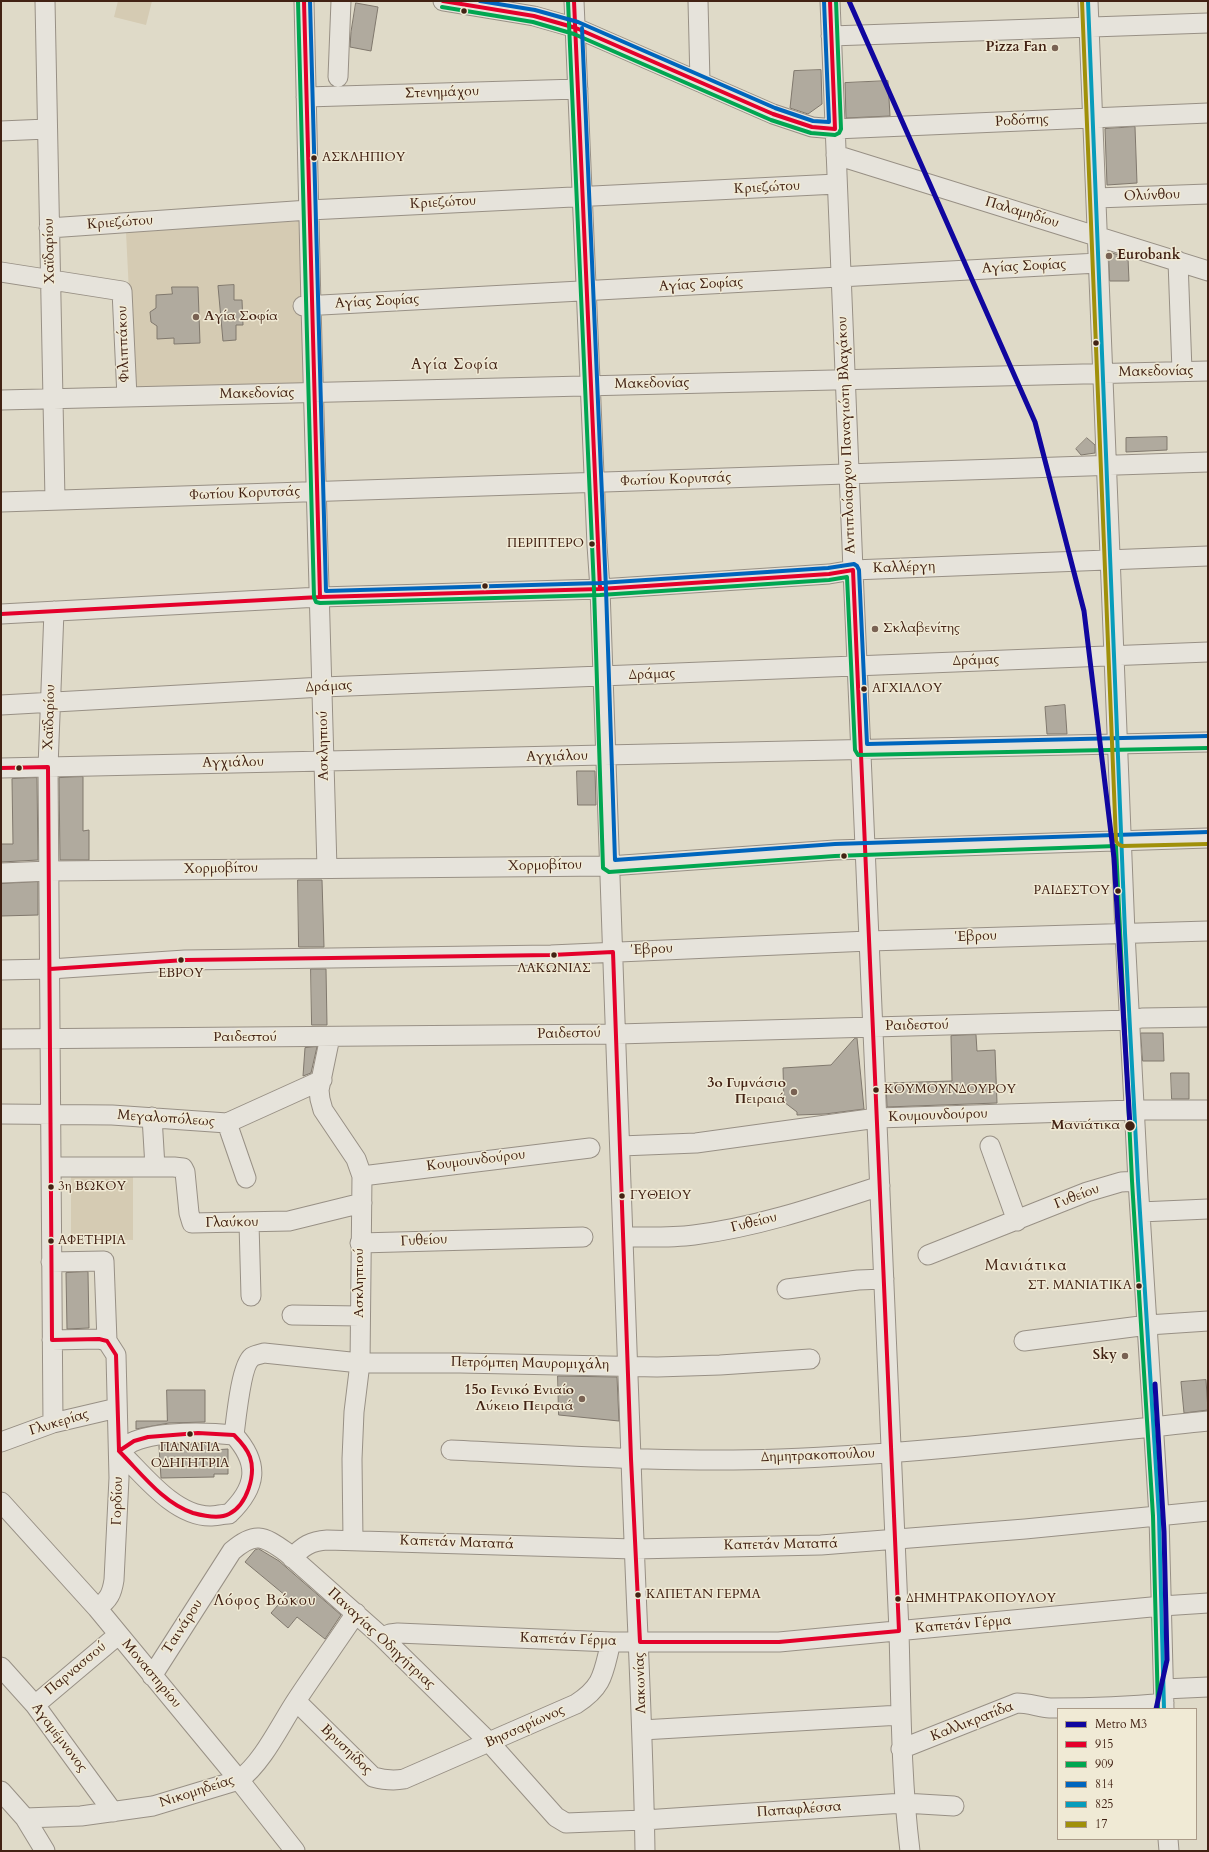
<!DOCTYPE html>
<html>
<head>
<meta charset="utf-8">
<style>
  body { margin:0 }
  #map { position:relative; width:1209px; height:1852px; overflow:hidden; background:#dfdac8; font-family:Cardo,serif }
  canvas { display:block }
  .frame { position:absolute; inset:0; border:2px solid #422214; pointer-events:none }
  .legend { position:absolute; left:1057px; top:1708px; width:140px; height:132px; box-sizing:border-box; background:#f0ead5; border:1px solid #aa9a88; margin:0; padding:5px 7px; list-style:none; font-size:12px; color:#422214 }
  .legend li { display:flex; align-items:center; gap:8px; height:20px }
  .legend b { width:20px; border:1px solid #aa9a88 }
</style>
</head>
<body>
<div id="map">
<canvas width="1209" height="1852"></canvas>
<div class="frame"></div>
<ul class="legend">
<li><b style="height:5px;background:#10069f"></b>Metro Μ3</li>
<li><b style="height:5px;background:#e4002b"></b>915</li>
<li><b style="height:5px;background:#00a651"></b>909</li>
<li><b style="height:5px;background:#0065bd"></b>814</li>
<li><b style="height:5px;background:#079cbb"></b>825</li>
<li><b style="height:5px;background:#a0900a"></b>17</li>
</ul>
</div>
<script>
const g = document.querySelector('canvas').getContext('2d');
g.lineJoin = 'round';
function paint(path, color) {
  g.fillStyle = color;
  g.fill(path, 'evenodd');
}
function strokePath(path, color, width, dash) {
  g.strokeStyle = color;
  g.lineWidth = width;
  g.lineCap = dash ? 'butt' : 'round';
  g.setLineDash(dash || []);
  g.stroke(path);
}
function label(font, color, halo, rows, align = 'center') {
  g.font = font + ' Cardo,serif';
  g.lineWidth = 3;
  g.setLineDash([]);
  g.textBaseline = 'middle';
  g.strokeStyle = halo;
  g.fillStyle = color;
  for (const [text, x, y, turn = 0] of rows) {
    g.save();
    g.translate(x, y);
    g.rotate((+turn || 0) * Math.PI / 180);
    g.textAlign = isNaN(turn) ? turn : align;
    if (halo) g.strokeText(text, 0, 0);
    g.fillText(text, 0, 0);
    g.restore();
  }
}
paint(new Path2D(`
  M118,1H152L146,25L114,17Z
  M300,221L305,389L134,394L126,232Z
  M71,1174L133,1175V1240L71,1238Z`), '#d5cbb3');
const building = new Path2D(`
  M356,3L378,7L371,51L350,47L351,32Z
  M821,70L822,104L808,114L790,108L794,71Z
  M888,81L890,116L846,118L845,83Z
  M1135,127L1137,183L1107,185L1105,129Z
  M1109,252L1128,258L1129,281H1110Z
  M234,285V300H242L243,325H236V340L223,341L218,286Z
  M172,287H198L200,343L174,344V338L157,339V326L151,322L150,312L156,308V295L172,294Z
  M1167,437V450L1126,452V438Z
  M1087,438L1095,445V453L1081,455L1076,449Z
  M1065,705L1067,734H1047L1045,707Z
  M577,771H595L596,805H578Z
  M83,777V831L89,830V860H60L59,778Z
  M37,778L38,860L1,862V844H13L12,779Z
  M298,880H322L324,947H299Z
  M38,882V915L1,916V884Z
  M311,969H326L327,1025H312Z
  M1141,1033H1163L1164,1061H1143Z
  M976,1035L977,1051L995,1050L997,1103L887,1107L886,1083L952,1081L951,1036Z
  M857,1038L864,1109L825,1114L797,1115V1112L784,1102L783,1068L831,1065L854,1039Z
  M317,1047L311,1073L303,1076L305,1048Z
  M1171,1073H1189V1099H1172Z
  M88,1272L89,1328L67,1329L66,1273Z
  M558,1376L617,1377L619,1421L559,1415Z
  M1206,1380L1208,1410L1184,1413L1181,1382Z
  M167,1390H205V1422L169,1423L136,1429V1421H167Z
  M184,1444H213V1450L228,1449V1474H214V1477L161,1478L159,1446Z
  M259,1549L279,1561L341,1615L325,1639L297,1617L288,1628L271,1613L286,1596L245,1562L255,1550Z`);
paint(building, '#b0aa9e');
strokePath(building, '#80786d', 1);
const minor = new Path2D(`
  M45,1L55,500
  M304,1L311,306L327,868
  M443,1L534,16L576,28L773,114L812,127L835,129L1208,113
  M574,1L597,545L600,589C609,879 621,1168 631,1458C635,1589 643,1720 645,1851
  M698,1L700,82
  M830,1L853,570L899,1631C901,1705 901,1778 910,1851
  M1088,1L1125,933L1138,1181L1159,1516L1164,1709
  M831,36L1208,23
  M338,77L341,1
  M306,97L578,89
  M1,131L47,129
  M836,155L1208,271
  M1096,198L1208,194
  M49,228L309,210L837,184
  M1178,261L1182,371
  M1,272L122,291L127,397
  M303,306L1098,263
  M1,400L1208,371
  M1,502L1208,462
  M1,614L320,597L600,589L829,574L853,570L1208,556
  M1,705L323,687L1208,652
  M1,768L1208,742
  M1,873L49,871L609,866L835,850L1208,838
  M1,970L50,969L185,960L551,955L869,941L1208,931
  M330,1037L319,1090L320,1099L323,1110L356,1159L362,1176L360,1363L354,1412L352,1459L353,1540
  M1,1039L617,1034L1130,1020L1142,1018L1208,1017
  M1,1114L112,1115L227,1123L322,1080
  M152,1117L155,1167
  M227,1123L246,1178
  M621,1146L696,1143L877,1118L1134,1110H1208
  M990,1146L1017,1221
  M52,1167H174L183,1168L185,1172L189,1213L192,1223L289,1221L362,1203
  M362,1176L590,1148
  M1140,1212L1208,1209
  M249,1223L251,1296
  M624,1237C647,1237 671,1238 694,1235C758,1227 819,1206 880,1186
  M360,1243L583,1237
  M928,1255L1087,1192L1121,1182L1138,1181
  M51,1262L104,1261L107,1341
  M787,1289L858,1280L884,1279
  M292,1315L360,1316
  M52,1340L99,1339L107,1341L116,1355L119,1478L114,1580C112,1593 109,1600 97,1608
  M1024,1341L1148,1325L1208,1321
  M53,1423L48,767L54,611
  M1,1442L53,1423L117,1408
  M451,1450C560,1455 670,1463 779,1459C922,1454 1065,1436 1208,1421
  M119,1451C143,1474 174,1516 210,1516C216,1516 223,1514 229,1514
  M119,1451C124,1448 129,1443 135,1441C160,1431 207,1432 234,1435
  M1,1502L97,1608L239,1780L295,1851
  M229,1514C257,1487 260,1464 234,1435C236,1420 241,1365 252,1357C255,1355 260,1354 264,1353L360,1363H460L657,1367L720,1365L810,1359
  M292,1558C303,1546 311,1541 327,1540L634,1549L821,1545L1025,1529L1208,1511
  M382,1637L390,1634L398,1633L611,1642H779L1162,1606L1208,1603
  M1,1667L35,1705L113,1812
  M152,1676L232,1551C254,1532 263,1535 286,1552L382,1637L490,1743L556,1817L566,1823L644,1820L904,1803L954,1806
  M1164,1689L1208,1687
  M296,1701L373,1777C384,1780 393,1781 404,1779L576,1704C604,1686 603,1673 611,1642
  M35,1705L118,1635
  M642,1730L901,1715
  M901,1749L1017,1703C1028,1703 1039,1707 1050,1708C1088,1708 1126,1707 1164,1703
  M1,1791L25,1818L45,1851
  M25,1818L81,1816L153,1806L239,1780C263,1762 279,1727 296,1701C315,1672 336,1643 356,1613
  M1168,1839L1169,1851`);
strokePath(minor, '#989085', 21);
strokePath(minor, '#e6e3db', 19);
strokePath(new Path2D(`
  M304,1L320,597
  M443,1L534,16L576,28L773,114L812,127L835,129L830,1
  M574,1L600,589
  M1,614L320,597L600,589L829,574L853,570L899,1631L779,1642H640L631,1459L613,952L551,955L185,960L50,969
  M1,768L48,767L52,1340L99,1339L107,1341L116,1355L119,1451
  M198,1433L234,1435C240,1441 247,1448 250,1457C256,1475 247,1505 229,1514C220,1519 204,1516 193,1513C163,1503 141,1473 119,1451L134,1441L148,1437Z`), '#e4002b', 4);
strokePath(new Path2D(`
  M298,1L314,597L316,602L320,603L600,595L829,580L847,577L855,750L858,755L1208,748
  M568,1L594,589L603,868L609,872L835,856L1116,846L1132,1181L1153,1516L1158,1709
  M442,7L533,22L574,34L771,120L811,133L835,135L839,133L841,129L836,1`), '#00a651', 4);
strokePath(new Path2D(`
  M310,1L326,591L600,583L828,568L854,564L857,566L859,570L867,744L1208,736
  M480,1L535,10L578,22L775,108L813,121L829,122L824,1
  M582,28L606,589L615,860L835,844L1208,832`), '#0065bd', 4);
strokePath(new Path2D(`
  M1088,1L1125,933L1138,1181L1159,1516L1164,1709`), '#079cbb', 4);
strokePath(new Path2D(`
  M1082,1L1116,841L1118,844L1122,846L1208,844`), '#a0900a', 4);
strokePath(new Path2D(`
  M849,1L1035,422L1084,611L1114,858L1130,1126
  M1155,1384L1164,1532L1167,1660L1156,1709`), '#10069f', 5);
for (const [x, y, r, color] of [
  [464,11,3.5,"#422214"],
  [1055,48,4,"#796253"],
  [314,158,3.5,"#422214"],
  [1109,256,4,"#796253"],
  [196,317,4,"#796253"],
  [1096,343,3.5,"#422214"],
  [592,544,3.5,"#422214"],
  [485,586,3.5,"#422214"],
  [875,629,4,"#796253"],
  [864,689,3.5,"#422214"],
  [19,768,3.5,"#422214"],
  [844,856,3.5,"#422214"],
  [1118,891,3.5,"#422214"],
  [554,955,3.5,"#422214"],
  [181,960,3.5,"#422214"],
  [876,1090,3.5,"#422214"],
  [794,1092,4,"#796253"],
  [1130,1126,5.5,"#422214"],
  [51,1187,3.5,"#422214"],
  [622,1196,3.5,"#422214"],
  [51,1241,3.5,"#422214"],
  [1139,1286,3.5,"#422214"],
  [1125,1356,4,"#796253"],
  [582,1399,4,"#796253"],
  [190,1434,3.5,"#422214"],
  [638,1595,3.5,"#422214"],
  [898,1599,3.5,"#422214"]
]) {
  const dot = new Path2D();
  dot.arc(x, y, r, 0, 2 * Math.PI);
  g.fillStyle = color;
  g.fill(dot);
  strokePath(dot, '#f0ead5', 1.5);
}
label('13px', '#422214', '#f0ead5', [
  ["ΑΣΚΛΗΠΙΟΥ",322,158],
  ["ΠΕΡΙΠΤΕΡΟ",584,544,"right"],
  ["ΑΓΧΙΑΛΟΥ",872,689],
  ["ΡΑΙΔΕΣΤΟΥ",1110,891,"right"],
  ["ΛΑΚΩΝΙΑΣ",554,969,"center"],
  ["ΕΒΡΟΥ",181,974,"center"],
  ["ΚΟΥΜΟΥΝΔΟΥΡΟΥ",884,1090],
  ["3η ΒΩΚΟΥ",58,1187],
  ["ΓΥΘΕΙΟΥ",630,1196],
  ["ΑΦΕΤΗΡΙΑ",58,1241],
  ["ΣΤ. ΜΑΝΙΑΤΙΚΑ",1132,1286,"right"],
  ["ΠΑΝΑΓΙΑ",190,1448,"center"],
  ["ΟΔΗΓΗΤΡΙΑ",190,1464,"center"],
  ["ΚΑΠΕΤΑΝ ΓΕΡΜΑ",646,1595],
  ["ΔΗΜΗΤΡΑΚΟΠΟΥΛΟΥ",906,1599]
], 'left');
label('bold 14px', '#422214', '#f0ead5', [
  ["Pizza Fan",1047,48],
  ["Eurobank",1117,256,"left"],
  ["Αγία Σοφία",204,317,"left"],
  ["Σκλαβενίτης",883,629,"left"],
  ["3ο Γυμνάσιο",786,1084],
  ["Πειραιά",786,1100],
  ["Sky",1117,1356],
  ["15ο Γενικό Ενιαίο",574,1391],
  ["Λύκειο Πειραιά",574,1407]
], 'right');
label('14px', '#422214', '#f0ead5', [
  ["Στενημάχου",442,93,-2],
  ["Ροδόπης",1022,121,-3],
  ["Κριεζώτου",767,188,-3],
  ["Ολύνθου",1152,196,-2],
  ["Κριεζώτου",443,203,-3],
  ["Παλαμηδίου",1022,213,17],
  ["Κριεζώτου",120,223,-4],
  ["Χαϊδαρίου",50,251,-91],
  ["Αγίας Σοφίας",1024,267,-3],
  ["Αγίας Σοφίας",701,285,-3],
  ["Αγίας Σοφίας",377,302,-3],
  ["Φιλιππάκου",124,344,-92],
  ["Μακεδονίας",1156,372,-1],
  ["Μακεδονίας",652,384,-1],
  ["Μακεδονίας",257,394,-1],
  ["Αντιπλοίαρχου Παναγιώτη Βλαχάκου",847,435,-92],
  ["Φωτίου Κορυτσάς",676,480,-2],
  ["Φωτίου Κορυτσάς",245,494,-2],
  ["Καλλέργη",904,568,-2],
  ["Δράμας",976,661,-2],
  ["Δράμας",652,675,-2],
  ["Δράμας",329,687,-3],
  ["Χαϊδαρίου",50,717,-88],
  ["Ασκληπιού",324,746,-91],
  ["Αγχιάλου",557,757,-1],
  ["Αγχιάλου",233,763,-1],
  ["Χορμοβίτου",545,866,-1],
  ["Χορμοβίτου",221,869,-1],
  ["Έβρου",976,937,-2],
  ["Έβρου",652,950,-3],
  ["Ραιδεστού",917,1026,-1],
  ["Ραιδεστού",569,1034,-1],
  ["Ραιδεστού",245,1038],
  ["Κουμουνδούρου",938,1116,-2],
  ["Μεγαλοπόλεως",166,1119,4],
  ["Κουμουνδούρου",476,1161,-7],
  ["Γυθείου",1077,1197,-21],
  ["Γλαύκου",232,1223,-1],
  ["Γυθείου",754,1223,-14],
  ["Γυθείου",424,1241,-3],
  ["Ασκληπιού",360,1283,-90],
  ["Πετρόμπεη Μαυρομιχάλη",530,1364,1],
  ["Γλυκερίας",59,1423,-17],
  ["Δημητρακοπούλου",818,1456,-2],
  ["Γορδίου",118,1501,-88],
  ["Καπετάν Ματαπά",457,1543,2],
  ["Καπετάν Ματαπά",781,1545,-1],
  ["Καπετάν Γέρμα",963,1625,-5],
  ["Ταινάρου",183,1627,-57],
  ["Παναγίας Οδηγήτριας",381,1639,43],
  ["Καπετάν Γέρμα",568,1640,2],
  ["Παρνασσού",76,1669,-40],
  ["Μοναστηρίου",151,1674,50],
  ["Λακωνίας",641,1683,-92],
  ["Καλλικρατίδα",972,1722,-21],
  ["Βησσαρίωνος",525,1727,-24],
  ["Αγαμέμνονος",59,1738,53],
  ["Βρυσηίδος",346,1750,44],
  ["Νικομηδείας",197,1792,-18],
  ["Παπαφλέσσα",799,1810,-4]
]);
label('bold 14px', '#422214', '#f0ead5', [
  ["Μανιάτικα",1120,1126]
], 'right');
g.letterSpacing = '1px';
label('15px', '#422214', '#f0ead5', [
  ["Αγία Σοφία",455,366],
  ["Μανιάτικα",1026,1267],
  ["Λόφος Βώκου",265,1602]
]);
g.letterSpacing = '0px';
</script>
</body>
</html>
